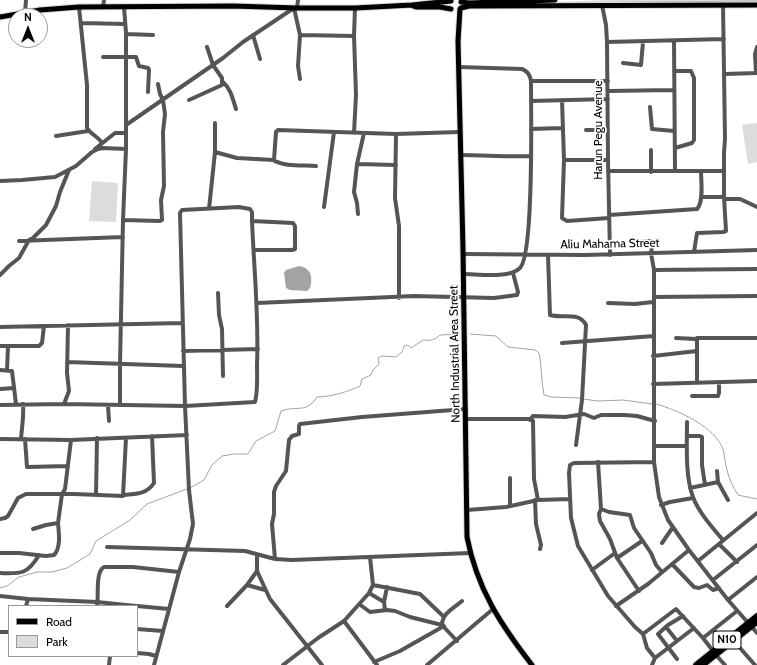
<!DOCTYPE html>
<html>
<head>
<meta charset="utf-8">
<style>
  body { margin:0 }
  #map { position:relative; width:757px; height:665px; overflow:hidden; background:#fff; font-family:Cabin,sans-serif }
  canvas { display:block }
  .legend { position:absolute; left:8px; top:605px; width:130px; height:52px; box-sizing:border-box; background:#fff; border:1px solid #999; margin:0; padding:5px 7px; list-style:none; font-size:12px; color:#000 }
  .legend li { display:flex; align-items:center; gap:8px; height:20px }
  .legend b { width:20px; border:1px solid #999 }
  .north { position:absolute; left:8px; top:8px; width:40px; height:40px; box-sizing:border-box; background:#fff; border:1px solid #999; border-radius:50%; rotate:0deg; font-size:11px; font-weight:700; line-height:16px; text-align:center; color:#000 }
  .north::after { content:''; display:block; margin:auto; width:14px; height:18px; background:#000; clip-path:polygon(50% 0,100% 100%,50% 72%,0 100%) }
</style>
</head>
<body>
<div id="map">
<canvas width="757" height="665"></canvas>
<ul class="legend">
<li><b style="height:5px;background:#000"></b>Road</li>
<li><b style="height:11px;background:#dcdcdc"></b>Park</li>
</ul>
<div class="north">N</div>
</div>
<script>
const g = document.querySelector('canvas').getContext('2d');
g.lineJoin = 'round';
function paint(path, color) {
  g.fillStyle = color;
  g.fill(path, 'evenodd');
}
function strokePath(path, color, width, dash) {
  g.strokeStyle = color;
  g.lineWidth = width;
  g.lineCap = dash ? 'butt' : 'round';
  g.setLineDash(dash || []);
  g.stroke(path);
}
function label(font, color, halo, rows, align = 'center') {
  g.font = font + ' Cabin,sans-serif';
  g.lineWidth = 3.5;
  g.setLineDash([]);
  g.textBaseline = 'middle';
  g.strokeStyle = halo;
  g.fillStyle = color;
  for (const [text, x, y, turn = 0] of rows) {
    g.save();
    g.translate(x, y);
    g.rotate((+turn || 0) * Math.PI / 180);
    g.textAlign = isNaN(turn) ? turn : align;
    if (halo) g.strokeText(text, 0, 0);
    g.fillText(text, 0, 0);
    g.restore();
  }
}
paint(new Path2D(`
  M607,0H757V3L556,4L555,2Z
  M757,123V162L748,164L742,125Z
  M92,181L118,183L116,222L89,221Z`), '#dcdcdc');
paint(new Path2D(`
  M299,266C311,268 313,277 310,288L307,291L290,290L286,288L284,273L286,270Z`), '#a3a3a3');
strokePath(new Path2D(`
  M556,3L757,1
  M470,334L496,336L508,347L535,350L539,353C542,367 541,381 544,395L551,397L580,398
  M583,399L598,401L623,400L652,404
  M656,404C678,410 715,427 723,449C725,456 725,464 727,470C729,480 734,488 738,495L757,499
  M190,488L204,480L212,465L222,456L234,454H248L256,441L275,431L281,411C298,405 306,414 317,397C329,397 348,392 360,386L362,379L371,375L373,370L379,364L378,358L382,356L396,357L402,352L404,346L408,345L411,348L423,340C430,341 435,340 440,335L460,334
  M0,588L7,586L19,577L37,572H52L67,568L90,554L96,541L130,520L147,504L187,489`), '#a3a3a3', 1);
const major = new Path2D(`
  M461,2L469,3L555,0
  M413,6L416,7H440L451,9
  M461,8L469,6L757,5
  M460,9L458,41L463,249L467,537C477,589 501,625 532,665
  M0,17L40,10L79,7L233,6L297,8H355L412,5L451,1`);
const highway = new Path2D(`
  M696,665L757,616
  M703,665L757,622`);
strokePath(major, '#dbdbdb', 7);
strokePath(highway, '#dbdbdb', 8);
strokePath(new Path2D(`
  M602,5L606,25L607,42L608,160L610,255
  M79,7L87,85V128C91,135 98,136 102,143
  M103,7L104,0
  M124,7L126,33V125
  M297,8L298,0
  M25,13L26,0
  M81,23L125,24
  M126,34L153,35
  M253,35L260,59
  M300,35L354,36
  M674,41L675,171
  M607,42L724,39
  M103,57H136L139,66L148,68L149,70L148,92
  M623,63L641,65L643,42
  M459,67L522,69C528,71 530,75 531,81C531,108 534,254 520,268C509,279 478,274 463,274
  M674,71H691L694,78V140L692,143L675,148
  M756,73L755,54L757,47
  M725,74L757,73
  M531,81H608
  M223,82C231,89 233,100 236,109
  M608,91L673,90
  M189,100L222,85V78L213,65L207,47
  M562,100L564,160L562,218L567,221L609,218
  M531,101L608,99
  M650,107L652,129L674,131
  M531,129L562,128
  M586,130H608
  M354,133L356,95L354,36L355,8
  M396,134L395,198L399,226V298
  M56,136L88,131
  M95,149L115,133H126
  M651,150V172
  M215,152L237,158L274,160L276,132L278,130L396,134L460,132
  M461,155C484,155 507,157 531,156
  M273,160C285,167 302,165 316,166
  M564,160H608
  M357,164L396,165
  M608,171H724
  M0,181L22,180L55,177L76,166L92,152L98,149L103,148L126,149
  M701,197H724V153L725,139L723,5
  M724,199H740L757,207
  M324,207L334,132
  M209,209L215,152V123
  M358,214L357,203L354,192L357,164L364,133
  M609,215L697,209C704,202 701,181 701,171
  M123,220L160,221L162,220L161,200L164,186L163,132L165,114L163,100L160,94L158,84
  M252,221L293,223L295,226V249L292,250H254
  M19,241L123,237
  M634,242L651,241L653,242L651,253L654,270V462L659,497L668,520L689,550L728,600L757,633
  M694,252L697,233L723,232L726,231L724,197
  M463,254L585,255L757,250
  M548,255L550,315C562,319 579,311 586,325L582,400L576,445
  M654,270L757,269
  M0,275L9,266L19,258L29,240L33,238L46,225L56,206L60,192L69,170
  M218,293L219,315L222,329L223,376
  M654,297L757,296
  M257,303L414,296L494,298L517,295L518,292L513,273
  M608,303L635,304L653,302
  M0,327L182,323
  M676,338L696,339L697,340V338H757
  M562,343L654,336
  M0,346H39L42,343L44,326
  M183,351L258,349
  M653,356L697,351
  M67,362L183,366
  M0,370L12,371L16,404
  M7,370L8,346
  M697,383V340
  M653,384L757,381
  M0,389L14,388
  M692,396H718L719,393V382
  M64,404L69,391L67,373L68,325
  M120,404V364L123,220L126,149V125L223,58L243,42L294,8L300,35L298,66L300,79
  M0,405L64,404L185,406L255,402C258,391 257,377 257,365C259,317 254,269 252,221V212L250,209L239,207L182,210L180,213L185,406L189,490L193,524L190,539L179,572L154,665
  M108,405L109,421
  M466,419H530L533,421L534,479L538,500
  M530,420L533,416L565,417L584,414L594,418L601,415H624L637,416L655,421
  M687,422C687,445 685,476 693,497C699,513 712,527 723,540
  M687,436H700L702,437V465L705,485
  M0,439L71,440L187,435
  M21,439C22,426 24,417 23,404
  M25,439L27,467L68,466
  M654,446H687
  M598,462L601,509L609,512L630,515L634,528L651,553L656,565L662,572
  M654,462L574,463L570,465L569,473L571,518L578,546L608,596L635,627L643,634L647,648L655,658
  M717,471L718,482L728,500
  M510,478V506
  M690,488L718,482
  M96,495L97,438
  M124,495C136,494 147,494 154,483L152,436
  M535,500L536,524L541,545L540,549
  M661,505L670,502L693,498
  M601,509L599,514L600,521L610,539L617,558L639,591
  M467,510L506,507L538,500L570,499
  M0,519L5,518L8,516L18,498L26,494H74L123,496L126,438
  M33,529L46,525L58,523L62,494L65,489L71,440
  M662,543L673,527
  M719,544L737,562
  M107,547L245,551L275,559L292,560L470,553
  M0,553H19L46,556L54,555C61,548 59,533 58,523
  M257,555V571L270,599L322,665
  M617,558L642,541
  M275,559L272,524L274,514V492L276,486L286,471L289,440L292,436L299,434V426L300,424L362,417L466,409
  M698,561L757,513
  M672,564L694,587L699,588L707,585L713,590L719,588
  M592,570L615,553
  M0,573C21,574 28,574 39,555
  M713,580L757,545
  M247,585L265,590
  M373,585L420,594L443,616
  M369,593L384,602
  M0,596L28,599
  M728,600L757,577
  M359,604L370,612L387,610L395,611L410,617L442,625
  M26,606L28,599L97,602L136,606
  M97,606C99,596 95,572 104,567H133L179,572
  M137,606L169,609
  M227,606L247,585L257,571
  M616,606L648,584L689,550
  M385,610L384,602L387,587
  M344,621L377,665
  M666,627L677,641
  M137,629L163,631
  M0,632H9
  M643,634L676,609L703,638L713,651
  M703,638L737,611
  M733,640L755,665
  M457,641L442,625C442,613 454,608 462,601
  M137,653L149,654L156,656
  M716,655L725,665
  M677,659L658,634L668,625L683,616
  M374,662L400,651L444,626
  M109,665L110,656
  M283,665L318,638L344,621L369,593L373,585L370,557
  M427,665L493,609
  M652,665L655,658L694,628`), '#555', 4);
strokePath(major, '#000', 5);
strokePath(highway, '#000', 5.5);
for (const [x, y, w] of [
  [727,640,28]
]) {
  const box = new Path2D();
  box.roundRect(x - w / 2, y - 9, w, 18, 3);
  g.fillStyle = '#fff';
  g.fill(box);
  strokePath(box, '#000', 1);
}
label('bold 11px', '#000', null, [
  ["N10",727,640]
]);
label('12px', '#000', '#fff', [
  ["Harun Pegu Avenue",598,130,-90],
  ["Aliu Mahama Street",610,244,-1],
  ["North Industrial Area Street",455,354,-91]
]);
</script>
</body>
</html>
